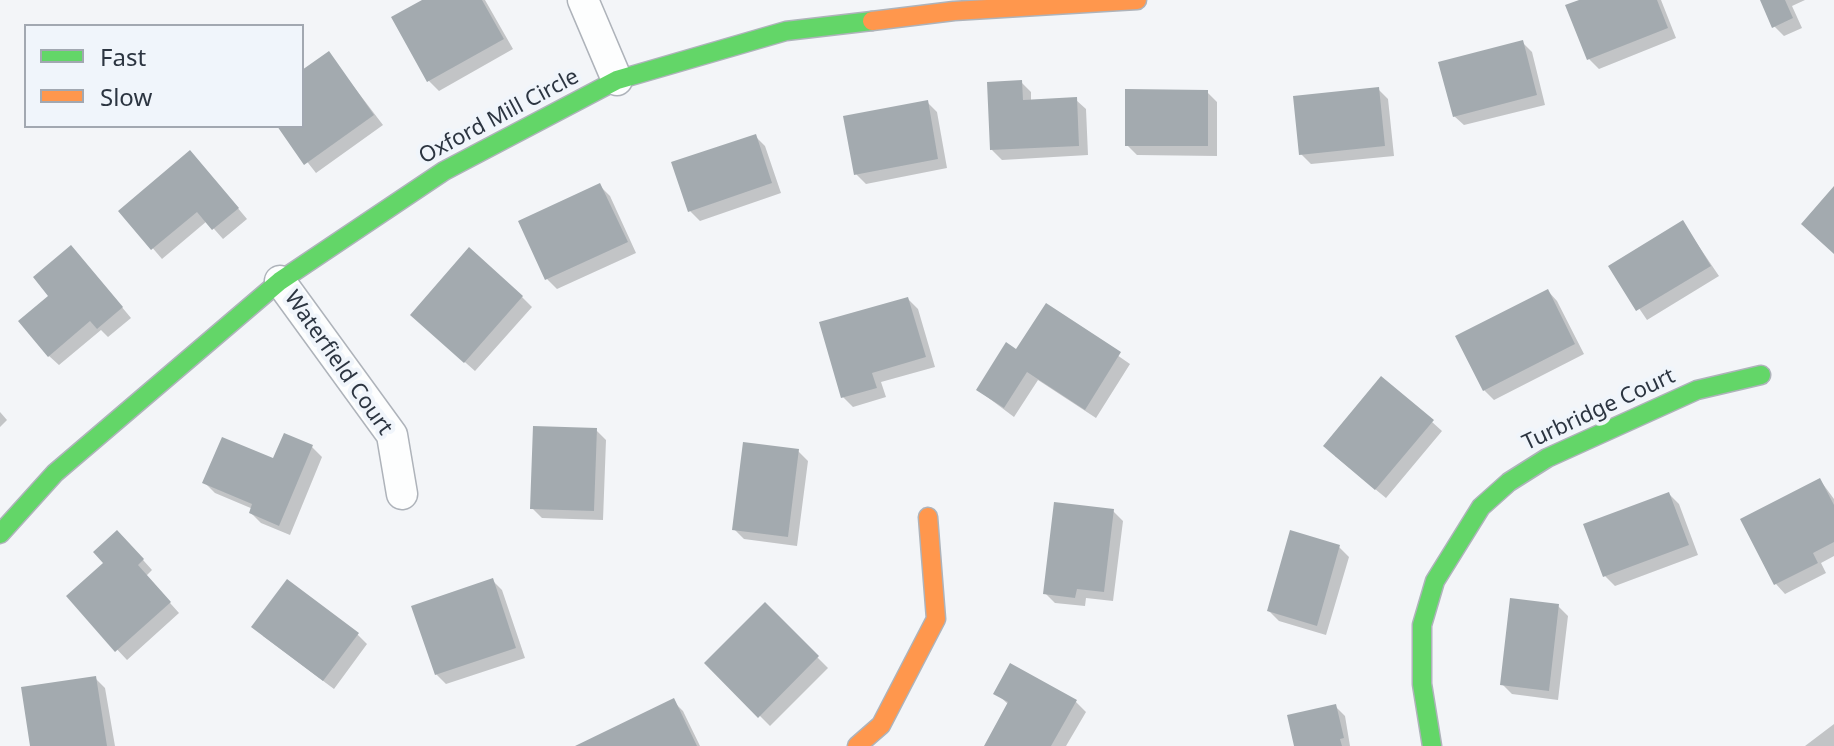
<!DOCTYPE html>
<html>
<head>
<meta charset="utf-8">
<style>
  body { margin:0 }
  #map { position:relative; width:1834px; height:746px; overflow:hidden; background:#f3f5f8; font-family:"Noto Sans",sans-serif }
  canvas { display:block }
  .legend { position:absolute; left:24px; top:24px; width:280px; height:104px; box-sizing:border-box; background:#f0f5fb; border:2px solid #a2a8b1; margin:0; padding:10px 14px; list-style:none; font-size:24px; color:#2c3541 }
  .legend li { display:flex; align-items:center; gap:16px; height:40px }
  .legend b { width:40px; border:2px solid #a2a8b1 }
</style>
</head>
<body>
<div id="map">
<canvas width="1834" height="746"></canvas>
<ul class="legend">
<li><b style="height:10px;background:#63d668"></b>Fast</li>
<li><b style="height:10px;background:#ff974d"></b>Slow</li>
</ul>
</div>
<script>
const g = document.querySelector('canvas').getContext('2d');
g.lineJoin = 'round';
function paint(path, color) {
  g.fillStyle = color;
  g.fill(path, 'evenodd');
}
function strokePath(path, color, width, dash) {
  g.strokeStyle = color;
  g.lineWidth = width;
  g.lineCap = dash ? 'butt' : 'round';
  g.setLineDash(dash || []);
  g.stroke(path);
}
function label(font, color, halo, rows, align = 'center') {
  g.font = font + ' "Noto Sans",sans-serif';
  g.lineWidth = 8;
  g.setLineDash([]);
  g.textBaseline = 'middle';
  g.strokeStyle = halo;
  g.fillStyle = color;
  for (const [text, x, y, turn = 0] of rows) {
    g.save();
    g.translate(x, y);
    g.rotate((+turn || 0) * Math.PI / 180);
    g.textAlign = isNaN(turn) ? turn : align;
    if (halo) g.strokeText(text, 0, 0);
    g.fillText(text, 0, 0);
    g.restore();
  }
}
paint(new Path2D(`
  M426,0H485L513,49L439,91L429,81Z
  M1584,0H1661L1676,38L1599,69L1589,59Z
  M1762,0H1805L1792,6L1802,28L1784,36L1774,26Z
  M1522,42L1532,52L1545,105L1464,125L1454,116Z
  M328,53L383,125L316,173L279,126H302V72Z
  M1021,82L1031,92V102L1076,100L1086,109L1088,155L1002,160L992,150Z
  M1378,89L1388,99L1394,156L1311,164L1301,154Z
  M1207,92L1217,102V156L1137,155L1127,145Z
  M927,102L937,112L947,168L866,184L856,174Z
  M755,136L765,146L781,193L700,221L690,211Z
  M200,163L247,219L223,239L207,221L162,259L121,211Z
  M600,186L610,196L636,253L557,289L547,279L521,222Z
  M1683,223L1719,276L1647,320L1611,267Z
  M81,258L131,318L108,337L101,330L59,365L49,356L51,296Z
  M1548,291L1557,301L1584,354L1494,400L1484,390Z
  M522,297L532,307L475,371L423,325Z
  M908,299L918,309L935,367L881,382L886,397L853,407L843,397Z
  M1046,306L1130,364L1096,418L1038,380L1014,417L978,390L1017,352Z
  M0,412L7,420L0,427Z
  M1432,422L1442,431L1386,498L1335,456Z
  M596,430L606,440L603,520L542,518L532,508Z
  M312,447L322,457L290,535L261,523L251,513L253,509L215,493L205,483Z
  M798,451L808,461L797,546L744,539L734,529Z
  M1820,480L1834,499V556L1821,563L1826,573L1785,594L1776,584Z
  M1669,494L1679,504L1698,555L1615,586L1605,576Z
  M1113,511L1123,521L1113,601L1086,598L1085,606L1055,603L1045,593Z
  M127,542L152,570L146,576L179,613L127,660L68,597Z
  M1339,547L1349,557L1326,635L1279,621L1269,611Z
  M492,580L502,590L525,658L446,684L436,674Z
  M765,605L828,668L770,726L707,663Z
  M1558,606L1568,616L1558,700L1512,694L1502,684Z
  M357,634L367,644L334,689L263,636Z
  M95,678L105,688L115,746H32Z
  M996,693L1076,702L1086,712L1066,746H986L1009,705Z
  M673,701L683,711L700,746H600Z
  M1335,706L1345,716L1350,746H1297Z
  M1834,724V746H1805Z`), '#0003');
paint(new Path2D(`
  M422,0H482L504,39L427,82L391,17Z
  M1579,0H1657L1668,28L1587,60L1565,5Z
  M1760,0H1785L1793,18L1772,28Z
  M1523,40L1537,95L1453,117L1438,62Z
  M329,51L374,115L304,165L277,126H302V70Z
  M1022,80L1023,100L1077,97L1079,146L990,150L987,82Z
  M1379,87L1385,146L1299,155L1293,96Z
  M1125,89L1208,90V146H1125Z
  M928,100L938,159L854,175L843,116Z
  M756,134L772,183L688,212L671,162Z
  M190,150L239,208L212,230L197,212L151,250L118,211Z
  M600,183L628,242L545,280L518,221Z
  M1834,186V254L1801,224Z
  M1683,220L1711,266L1636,311L1608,266Z
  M71,245L123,307L97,329L90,321L48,357L18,321L48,296L33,277Z
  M469,247L523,296L464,363L410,315Z
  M1548,289L1575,344L1483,391L1455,336Z
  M908,297L926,357L872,373L877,388L841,398L819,322Z
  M1046,303L1121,352L1085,410L1027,372L1004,408L976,390L1006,342L1016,349Z
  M1381,376L1434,420L1375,490L1323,446Z
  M533,426L597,428L594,511L530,509Z
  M284,433L313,445L279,526L249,513L252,504L202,483L222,437L273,458Z
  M743,442L799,449L788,537L732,530Z
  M1820,478L1834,505V542L1813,553L1818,563L1774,585L1740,519Z
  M1669,492L1689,545L1603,577L1583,524Z
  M1054,502L1114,509L1104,592L1077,589L1075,598L1043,594Z
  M117,530L144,559L138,565L171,602L115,652L66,596L103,563L93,552Z
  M1290,530L1340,545L1317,626L1267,611Z
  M493,578L516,648L435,675L411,606Z
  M287,579L359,633L323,681L251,627Z
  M1510,598L1559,604L1549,691L1500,685Z
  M765,602L819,656L758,718L704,663Z
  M1010,663L1077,700L1051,746H984L1008,702L993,694Z
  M96,676L107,746H30L21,687Z
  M674,698L697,746H575Z
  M1336,704L1344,738L1340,739L1342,746H1294L1287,715Z`), '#a3aaaf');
const street = new Path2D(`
  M583,0L617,80
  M280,281L392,435L402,494`);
const fast = new Path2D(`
  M0,534L55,473L280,281L444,171L617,80L786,31L872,21
  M1432,746L1422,684V625L1435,581L1481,507L1509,482L1547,458L1697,390L1761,375`);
const slow = new Path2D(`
  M872,21L954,11L1137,0
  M857,746L881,725L936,619L928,517`);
strokePath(street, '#aeb3ba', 33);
strokePath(fast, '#aeb3ba', 21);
strokePath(slow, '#aeb3ba', 21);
strokePath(street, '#fdfefe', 30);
strokePath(fast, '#63d668', 18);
strokePath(slow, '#ff974d', 18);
label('22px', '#2c3541', '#f0f5fb', [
  ["Oxford Mill Circle",499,117,-28],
  ["Waterfield Court",338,363,55],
  ["Turbridge Court",1599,410,-25]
]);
</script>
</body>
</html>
